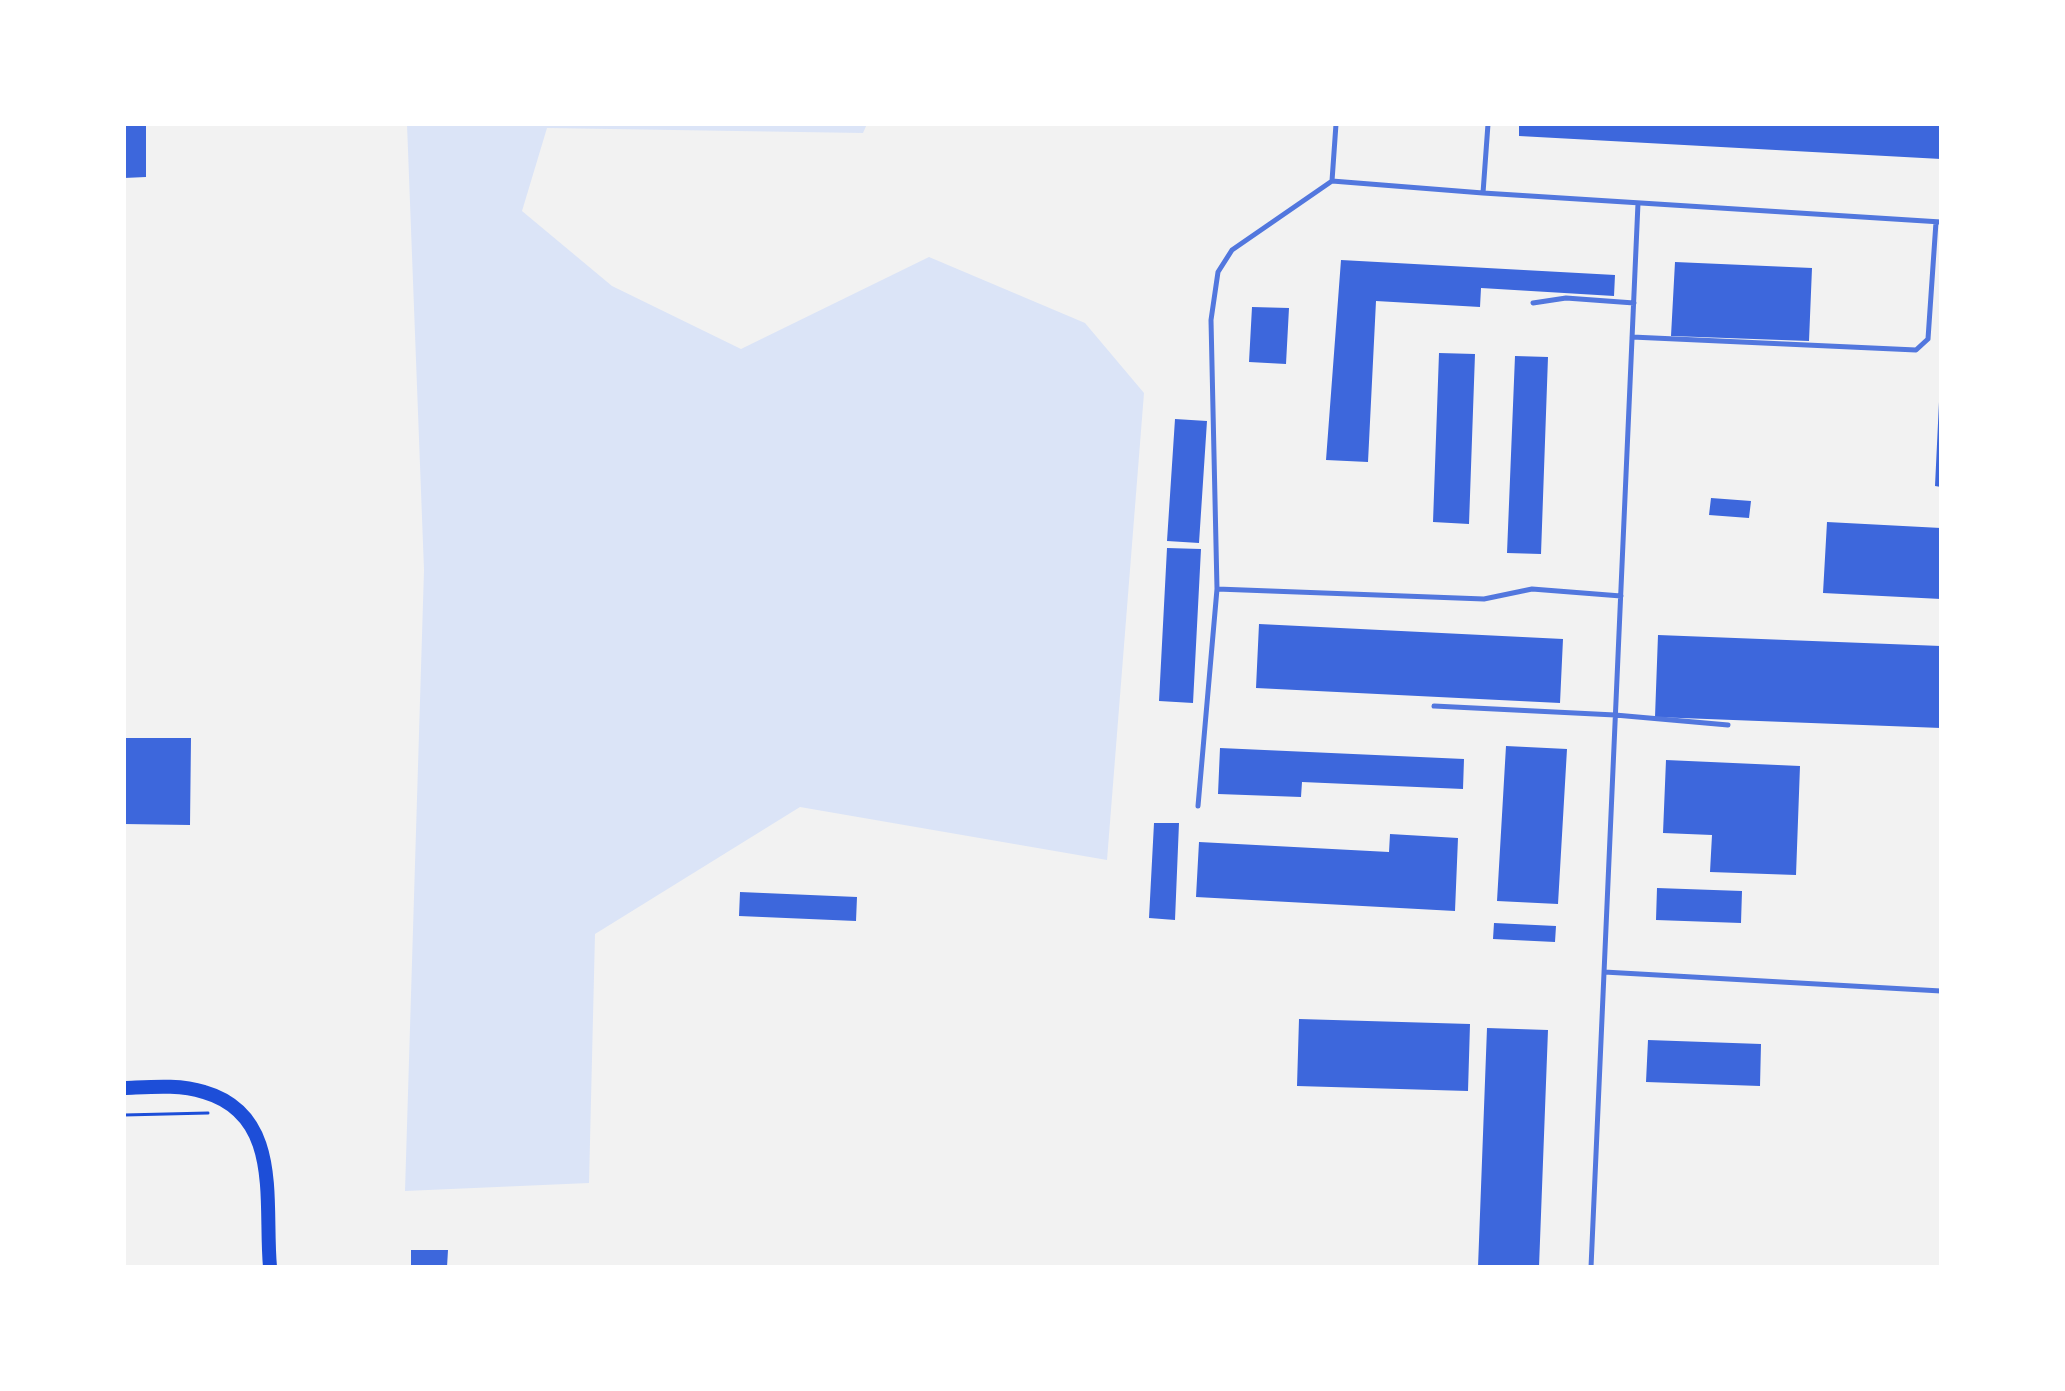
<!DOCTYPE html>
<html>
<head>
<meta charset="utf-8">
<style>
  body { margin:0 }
  #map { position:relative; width:2065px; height:1391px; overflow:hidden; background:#f2f2f2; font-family:"Roboto Condensed",sans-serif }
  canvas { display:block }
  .frame { position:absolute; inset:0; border:126px solid #fff; pointer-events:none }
</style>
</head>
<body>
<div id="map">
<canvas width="2065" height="1391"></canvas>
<div class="frame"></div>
</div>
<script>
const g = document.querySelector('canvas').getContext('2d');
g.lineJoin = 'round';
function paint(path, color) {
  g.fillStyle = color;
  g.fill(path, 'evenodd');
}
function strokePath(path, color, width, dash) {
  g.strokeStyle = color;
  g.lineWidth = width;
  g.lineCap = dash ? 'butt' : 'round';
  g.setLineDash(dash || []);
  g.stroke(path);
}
paint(new Path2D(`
  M407,124H867L863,133L547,128L522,211L612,286L741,349L929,257L1085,323L1144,393L1107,860L800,807L595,934L589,1183L405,1191L424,570Z`), '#dbe4f7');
paint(new Path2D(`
  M124,124H146V177L124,178Z
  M1519,124H1941V159L1519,136Z
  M1341,260L1615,275L1614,296L1481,288L1480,307L1376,301L1368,462L1326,460Z
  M1675,262L1812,268L1809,341L1671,336Z
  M1252,307L1289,308L1286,364L1249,362Z
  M1439,353L1475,354L1469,524L1433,522Z
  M1515,356L1548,357L1541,554L1507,553Z
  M1939,402H1941V487L1935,486Z
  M1175,419L1207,421L1199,543L1167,541Z
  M1711,498L1751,501L1749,518L1709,515Z
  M1827,522L1941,528V599L1823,593Z
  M1167,548L1201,549L1193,703L1159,701Z
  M1259,624L1563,639L1560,703L1256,688Z
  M1658,635L1941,646V728L1655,717Z
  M124,738H191L190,825L124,824Z
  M1506,746L1567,749L1558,904L1497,901Z
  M1220,748L1464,759L1463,789L1302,782L1301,797L1218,794Z
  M1666,760L1800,766L1796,875L1710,872L1712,835L1663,833Z
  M1154,823H1179L1175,920L1149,918Z
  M1390,834L1458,838L1455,911L1196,897L1199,842L1389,852Z
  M1657,888L1742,891L1741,923L1656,920Z
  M740,892L857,897L856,921L739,916Z
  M1494,923L1556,926L1555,942L1493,939Z
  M1299,1019L1470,1024L1468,1091L1297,1086Z
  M1487,1028L1548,1030L1539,1267H1478Z
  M1648,1040L1761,1044L1760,1086L1646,1082Z
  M411,1250H448L447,1267H411Z`), '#3d67dc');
strokePath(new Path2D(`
  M124,1115L208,1113`), '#1d4ed8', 3);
strokePath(new Path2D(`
  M1332,181L1483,193L1941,222
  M1483,193L1488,124
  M1533,303L1566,298L1634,303
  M1632,337L1916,350L1928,339L1936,222
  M1217,589L1484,599L1532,589L1621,596
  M1434,706L1615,715L1728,725
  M1198,806L1217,589L1211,320L1218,272L1232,250L1332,181L1336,124
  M1604,972L1941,991
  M1591,1267L1638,203`), '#5277de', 5);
strokePath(new Path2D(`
  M124,1088C150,1087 179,1084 204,1092C283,1115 264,1202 270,1267`), '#1d4ed8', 14);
</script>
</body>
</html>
